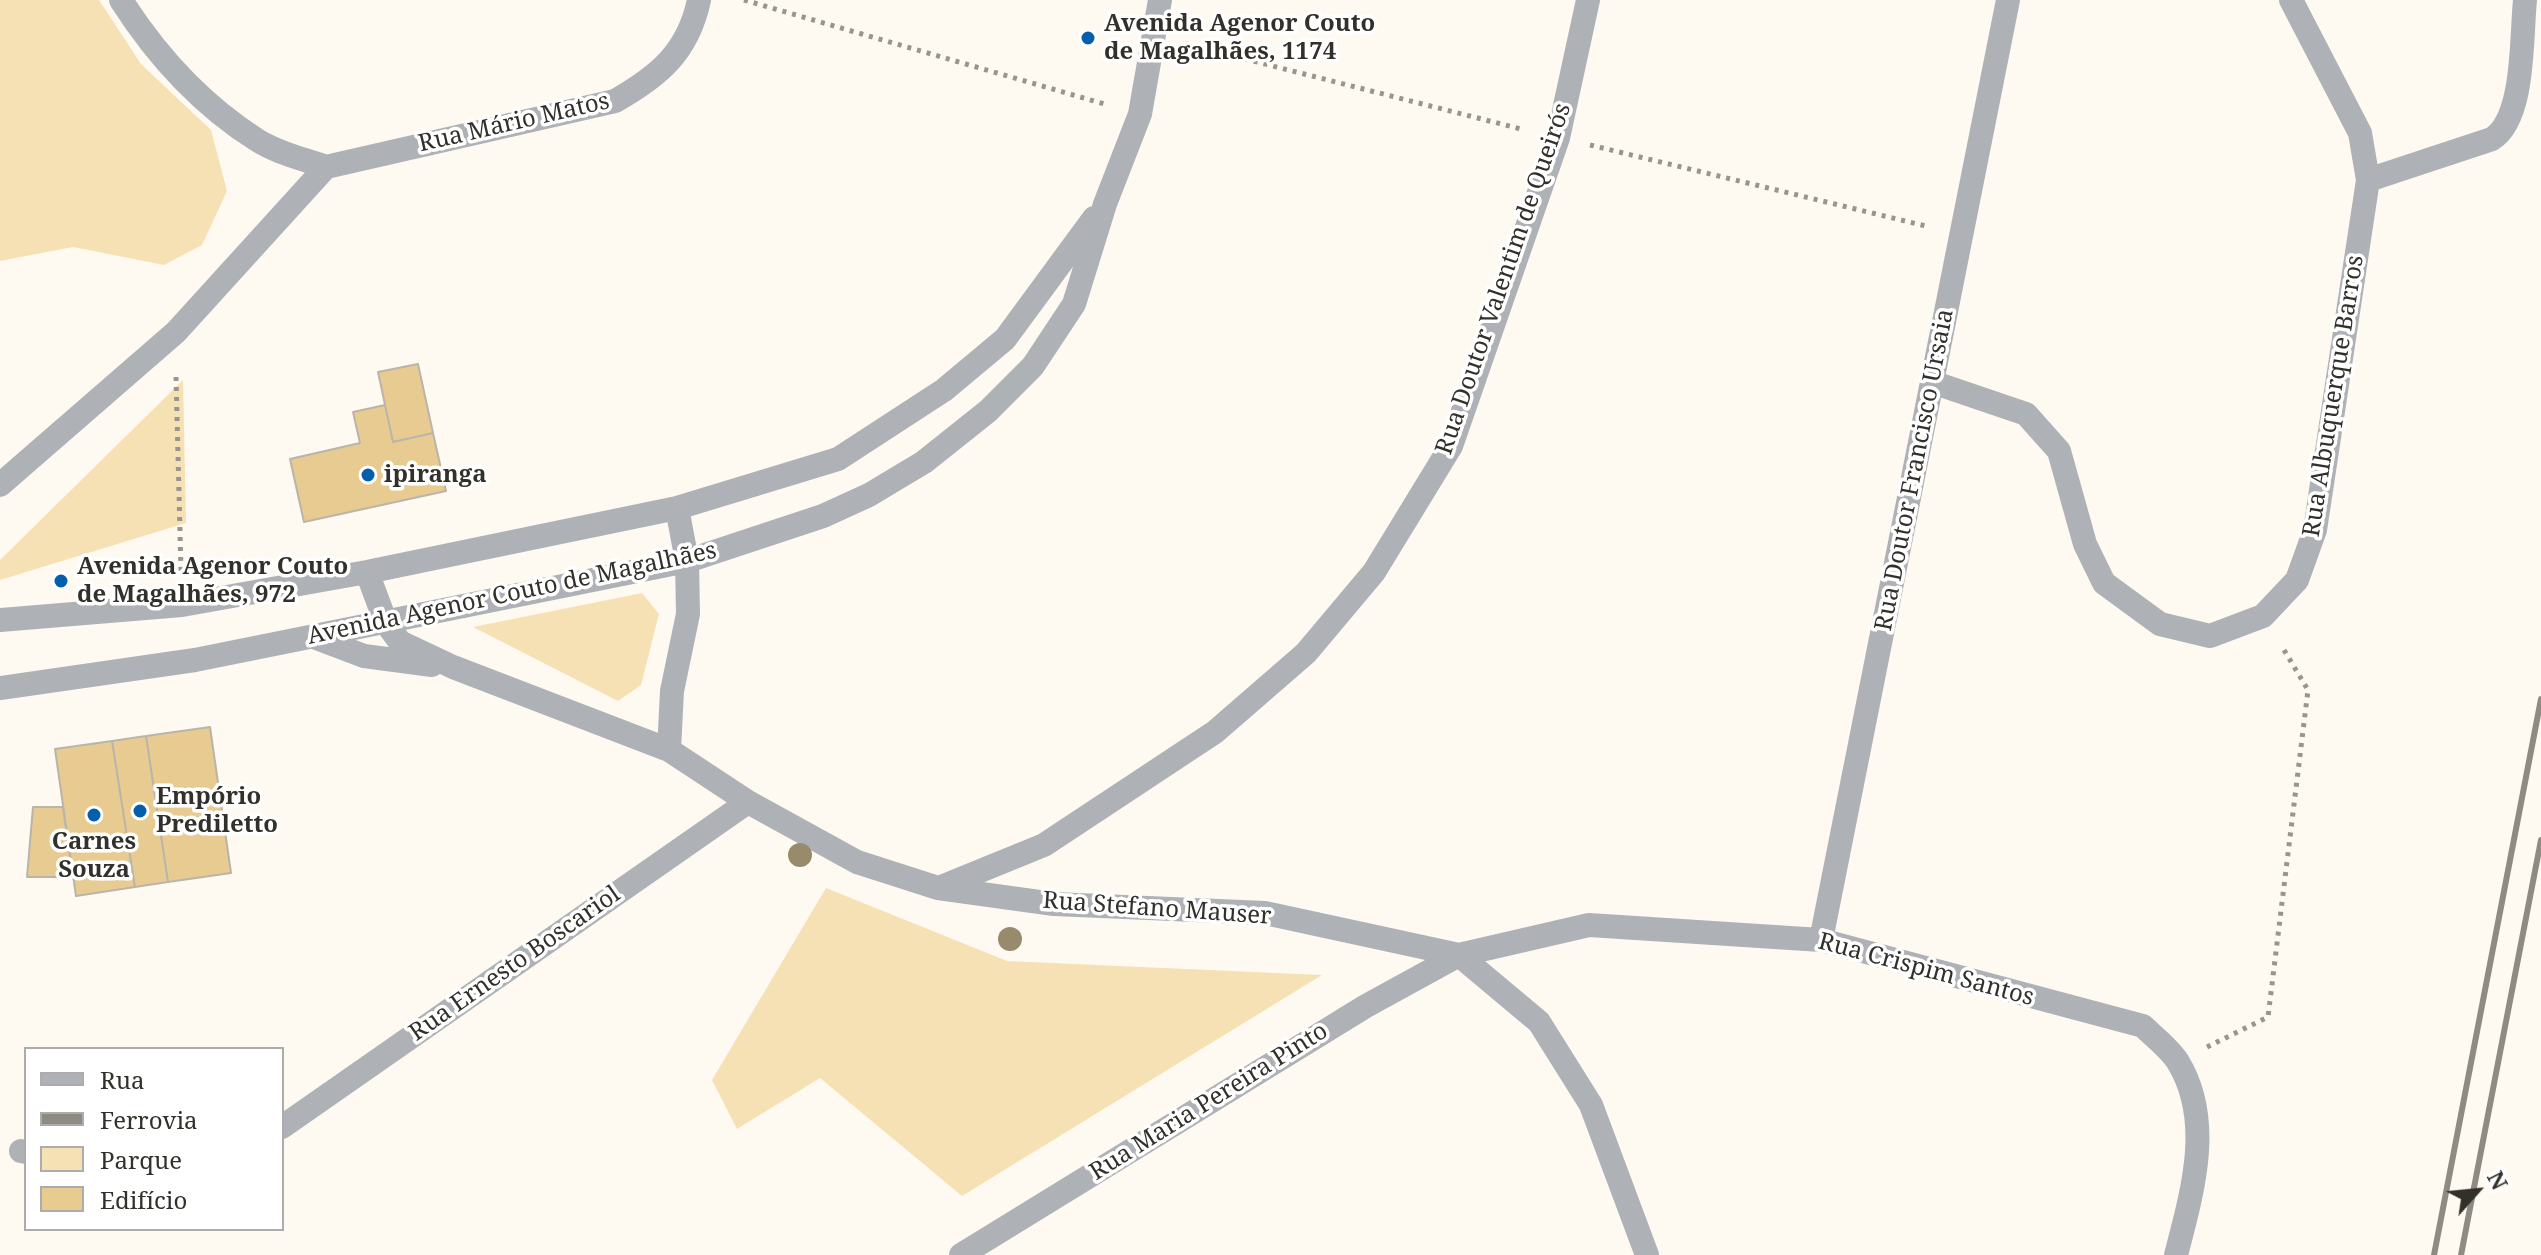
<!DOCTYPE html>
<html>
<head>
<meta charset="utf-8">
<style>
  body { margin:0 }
  #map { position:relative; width:2541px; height:1255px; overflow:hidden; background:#fffaf1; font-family:"Noto Serif",serif }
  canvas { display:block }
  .legend { position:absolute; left:24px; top:1047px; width:260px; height:184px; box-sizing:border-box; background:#fff; border:2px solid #adacaa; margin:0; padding:10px 14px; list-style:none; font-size:24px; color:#32302b }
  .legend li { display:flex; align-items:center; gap:16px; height:40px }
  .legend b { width:40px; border:2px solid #adacaa }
  .north { position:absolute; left:2437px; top:1151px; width:80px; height:80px; -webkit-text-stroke:6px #fff; paint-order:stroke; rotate:63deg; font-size:22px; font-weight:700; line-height:32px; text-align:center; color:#32302b }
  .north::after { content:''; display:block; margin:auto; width:28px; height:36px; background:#32302b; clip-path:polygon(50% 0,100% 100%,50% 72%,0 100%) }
</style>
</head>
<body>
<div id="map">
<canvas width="2541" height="1255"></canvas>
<ul class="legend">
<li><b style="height:10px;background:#aeb2b7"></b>Rua</li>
<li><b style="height:10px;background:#8f8b84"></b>Ferrovia</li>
<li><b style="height:22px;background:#f6e1b5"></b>Parque</li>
<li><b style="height:22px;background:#e8cb91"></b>Edifício</li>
</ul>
<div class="north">N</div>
</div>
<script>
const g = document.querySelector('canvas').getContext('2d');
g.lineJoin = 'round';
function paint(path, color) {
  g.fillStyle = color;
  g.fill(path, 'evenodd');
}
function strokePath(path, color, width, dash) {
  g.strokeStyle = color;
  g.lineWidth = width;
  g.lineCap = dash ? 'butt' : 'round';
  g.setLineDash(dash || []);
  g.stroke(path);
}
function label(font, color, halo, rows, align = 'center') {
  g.font = font + ' "Noto Serif",serif';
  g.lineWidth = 7;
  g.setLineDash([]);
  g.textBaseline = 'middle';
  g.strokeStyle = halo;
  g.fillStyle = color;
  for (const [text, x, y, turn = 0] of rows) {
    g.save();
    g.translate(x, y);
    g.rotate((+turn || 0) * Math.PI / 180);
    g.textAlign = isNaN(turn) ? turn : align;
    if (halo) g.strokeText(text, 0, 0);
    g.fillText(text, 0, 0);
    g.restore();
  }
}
paint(new Path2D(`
  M0,0H99L141,64L211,130L227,191L202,245L164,265L73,247L0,261Z
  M183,380L186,523L0,580V560Z
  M642,593L659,614L641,685L618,701L473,627Z
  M826,888L1007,961L1322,975L962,1196L820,1078L737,1129L712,1080Z`), '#f6e1b5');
const building = new Path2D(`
  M418,364L433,433L393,442L378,372Z
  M385,405L393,442L433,433L446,491L304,522L290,459L360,443L353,412Z
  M210,727L231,873L168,882L146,736Z
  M146,736L168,882L135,887L112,741Z
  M112,741L135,887L76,896L55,749Z
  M33,807H63L73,877H27Z`);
paint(building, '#e8cb91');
strokePath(building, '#bab4a9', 2);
strokePath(new Path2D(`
  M744,0L1108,105
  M1186,44L1525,130
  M1590,145L1930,227
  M176,377L181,571
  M2207,1047L2268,1017L2308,690L2281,645`), '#99958e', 5, [4, 6]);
strokePath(new Path2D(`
  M121,0C156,55 202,105 257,140C277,153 304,159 326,167
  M326,167L615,101C659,76 688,52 699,0
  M2368,180L2492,139C2525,118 2521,38 2525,0
  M1932,382L2026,414L2059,451L2085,544L2104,583L2160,624L2210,636L2263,616L2297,580L2315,530L2368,180L2360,133L2291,0
  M0,485L176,332L326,167
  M367,572L386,623L400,642L453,667L669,750L748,802L857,862L938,888L1054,904L1265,913L1459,955L1539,1022L1591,1105L1647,1255
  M0,620L182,605L367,572L677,508L838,459L944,390L1005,339L1094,218
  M314,637L364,656L432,665
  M0,688L195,660L687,561L823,516L869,495L924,462L988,411L1033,366L1074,304L1105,204L1140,114L1160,0
  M669,750L672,691L688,614L687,561L677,508
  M941,887L1044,845L1215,732L1306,653L1374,572L1451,446L1558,138L1588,0
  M1821,940L2008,0
  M282,1127L748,802
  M21,1151L26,1152
  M961,1255L1366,1006L1459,955L1589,925L1821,940L2143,1026C2154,1037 2170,1049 2178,1062C2214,1121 2192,1193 2176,1255`), '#aeb2b7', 24);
strokePath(new Path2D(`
  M2434,1255L2541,699
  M2461,1255L2541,840`), '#8f8b84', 6);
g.fillStyle = '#988b6c';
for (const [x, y] of [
  [800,855],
  [1010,939]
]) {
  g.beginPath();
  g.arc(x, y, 12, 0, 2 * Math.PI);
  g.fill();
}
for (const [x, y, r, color] of [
  [1088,38,8,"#035eac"],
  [368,475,8,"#035eac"],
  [61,581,8,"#035eac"],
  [140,811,8,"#035eac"],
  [94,815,8,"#035eac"]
]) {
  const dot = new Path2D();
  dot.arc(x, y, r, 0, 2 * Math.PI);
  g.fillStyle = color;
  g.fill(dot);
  strokePath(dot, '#fff', 3);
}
label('bold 24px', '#32302b', '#fff', [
  ["Avenida Agenor Couto",1104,24],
  ["de Magalhães, 1174",1104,52],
  ["ipiranga",384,475],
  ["Avenida Agenor Couto",77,567],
  ["de Magalhães, 972",77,595],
  ["Empório",156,797],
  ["Prediletto",156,825],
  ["Carnes",94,842,"center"],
  ["Souza",94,870,"center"]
], 'left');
label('24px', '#32302b', '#fff', [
  ["Rua Mário Matos",514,123,-13],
  ["Rua Doutor Valentim de Queirós",1504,279,-71],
  ["Rua Albuquerque Barros",2334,396,-81],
  ["Rua Doutor Francisco Ursaia",1915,470,-79],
  ["Avenida Agenor Couto de Magalhães",512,594,-12],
  ["Rua Stefano Mauser",1157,909,4],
  ["Rua Ernesto Boscariol",515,964,-35],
  ["Rua Crispim Santos",1926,970,15],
  ["Rua Maria Pereira Pinto",1209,1102,-32]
]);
</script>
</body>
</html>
